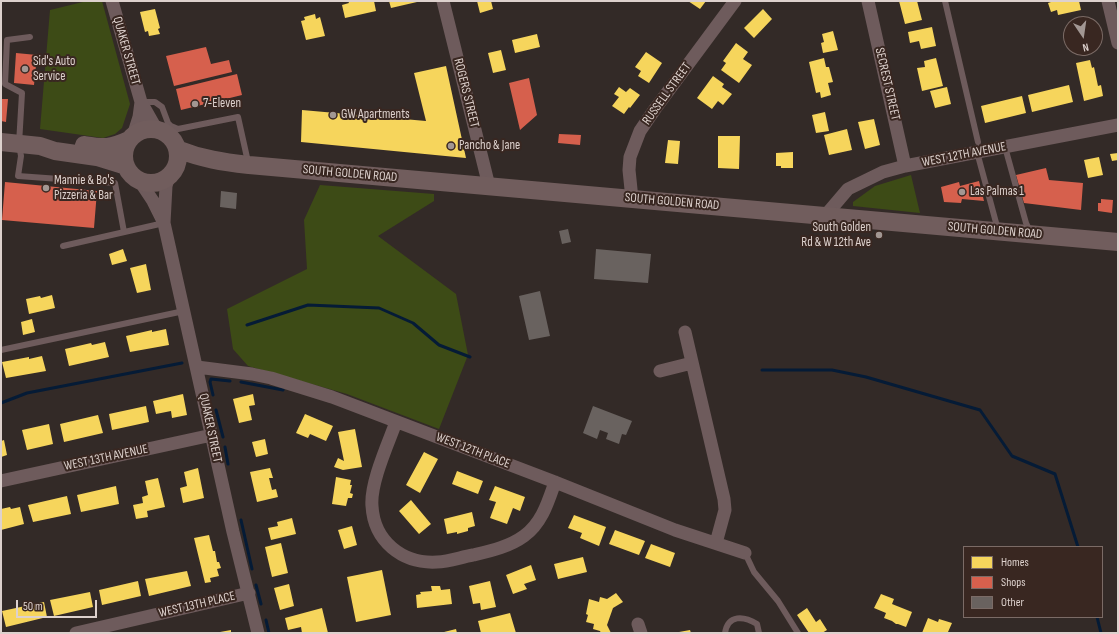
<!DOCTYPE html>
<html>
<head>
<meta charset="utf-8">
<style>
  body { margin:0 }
  #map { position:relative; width:1119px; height:634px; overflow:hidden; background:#332a27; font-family:"Sofia Sans Condensed",sans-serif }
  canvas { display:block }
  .frame { position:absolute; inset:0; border:2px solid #ddd1cd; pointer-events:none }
  .legend { position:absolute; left:963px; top:546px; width:140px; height:72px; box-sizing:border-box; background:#392721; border:1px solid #7b6b66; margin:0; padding:5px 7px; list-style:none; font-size:12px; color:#ddd1cd }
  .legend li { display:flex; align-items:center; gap:8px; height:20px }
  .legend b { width:20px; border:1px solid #7b6b66 }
  .north { position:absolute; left:1063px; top:16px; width:40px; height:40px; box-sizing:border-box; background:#392721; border:1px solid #7b6b66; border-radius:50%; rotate:167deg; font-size:11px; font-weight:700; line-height:16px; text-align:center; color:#ddd1cd }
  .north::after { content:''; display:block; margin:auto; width:14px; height:18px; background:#a29793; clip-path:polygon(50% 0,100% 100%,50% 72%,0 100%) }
  .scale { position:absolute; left:16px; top:600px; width:81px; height:18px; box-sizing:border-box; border:2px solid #ddd1cd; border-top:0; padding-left:5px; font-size:12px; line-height:14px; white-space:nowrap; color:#ddd1cd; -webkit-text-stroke:3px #392721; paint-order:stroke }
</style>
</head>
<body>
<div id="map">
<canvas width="1119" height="634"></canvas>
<div class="frame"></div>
<ul class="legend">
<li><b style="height:11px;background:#f6d55c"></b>Homes</li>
<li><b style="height:11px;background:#d6604d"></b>Shops</li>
<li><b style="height:11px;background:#69625f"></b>Other</li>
</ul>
<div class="north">N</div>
<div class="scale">50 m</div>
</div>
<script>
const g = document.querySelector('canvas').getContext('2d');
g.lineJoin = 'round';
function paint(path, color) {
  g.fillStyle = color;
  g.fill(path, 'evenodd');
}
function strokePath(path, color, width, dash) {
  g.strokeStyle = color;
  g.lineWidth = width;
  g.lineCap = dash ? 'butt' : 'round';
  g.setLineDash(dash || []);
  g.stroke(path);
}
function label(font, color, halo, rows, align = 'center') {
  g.font = font + ' "Sofia Sans Condensed",sans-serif';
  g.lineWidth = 4;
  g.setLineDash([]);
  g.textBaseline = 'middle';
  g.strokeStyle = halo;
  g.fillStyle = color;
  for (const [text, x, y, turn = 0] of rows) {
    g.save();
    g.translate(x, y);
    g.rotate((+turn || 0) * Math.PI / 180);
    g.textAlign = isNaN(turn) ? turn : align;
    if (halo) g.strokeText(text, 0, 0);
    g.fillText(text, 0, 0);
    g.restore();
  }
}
paint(new Path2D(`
  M87,1H102L130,104L122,128L115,134L103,138L40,129L50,10Z
  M911,175L920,213L853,206V202L875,186Z
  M320,185L434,194V201L378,236L456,294L468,355L439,429L347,394L248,366L233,349L227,309L307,269L304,220Z`), '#3d4b16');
paint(new Path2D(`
  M348,1H374L376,11L345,18L342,5L349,3Z
  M389,1H417V2L391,8Z
  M477,1H491L493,9L480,13Z
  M688,1H706L700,9Z
  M899,1H917L922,20L905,24Z
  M1054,1H1079L1081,10L1058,15L1057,10L1051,12L1048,3Z
  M155,9L160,28L158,29L160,34L149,36L148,31L145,32L140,12Z
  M763,9L772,19L754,38L744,28Z
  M315,14L316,19L320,17L325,36L306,40L301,21L305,20L304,17Z
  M1087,20V24H1070V23Z
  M932,27L936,46L921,49L919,41L910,43L908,32Z
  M833,31L838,50L823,53L821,43L824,42L822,34Z
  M537,34L540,47L515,53L512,40Z
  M736,43L748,52L743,59L752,65L739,83L721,70L726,63L723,61Z
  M501,50L506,70L493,73L488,53Z
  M646,52L662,63L649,83L638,76L641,71L635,67Z
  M824,58L826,67H829L833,82L828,83L831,95L821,98L820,92L816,93L809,62Z
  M936,58L943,86L922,91L917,68L925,67L924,61Z
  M1090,60L1092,68L1094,67L1098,86L1101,85L1103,96L1084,101L1076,63Z
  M446,66L466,158L301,142L302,110L426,121L414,73Z
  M713,76L724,84L722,87L732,94L723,105L718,101L712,109L697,98Z
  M1069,85L1073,102L1032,112L1028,95Z
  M619,87L626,92L630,88L640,95L630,108L629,107L624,114L612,106L619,97L614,94Z
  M947,87L951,104L935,108L930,91Z
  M1022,96L1026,113L985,123L981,106Z
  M825,112L829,131L816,133L812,115Z
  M874,119L880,145L865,149L858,122Z
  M847,129L852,150L829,155L824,135Z
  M718,136H740L739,169L718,168Z
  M668,140L680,141L678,164L665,163Z
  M793,152V168H781V166H776V153Z
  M1118,153V160L1112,161L1110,154Z
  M1099,157L1103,175L1088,178L1084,160Z
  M123,249L127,261L112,265L109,254Z
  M146,264L151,290L137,293L130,268Z
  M52,295L55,308L29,314L26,299L40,296L41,298Z
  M32,319L35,332L23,335L21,322Z
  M166,329L169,345L130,352L126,336L152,330V332Z
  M105,342L109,357L69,366L65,349L91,343L92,345Z
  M42,356L46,371L6,378L2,362L29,357V359Z
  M183,394L187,415L172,418L171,411L156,414L153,401Z
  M253,394L255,405L249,406L252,420L239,423L233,399Z
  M146,406L149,422L112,430L109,414Z
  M305,414L333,426L326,441L310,434L308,438L296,433Z
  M98,415L103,433L64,442L60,424Z
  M49,424L53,444L27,450L22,430Z
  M355,429L362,467L343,470L334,467L338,458L344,461L338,432Z
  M265,439L268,454L256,457L252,442Z
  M4,440L7,455L1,457V441Z
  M424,452L438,459L420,493L406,485Z
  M198,468L204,498L183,503L180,488L187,486L184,472Z
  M270,468L273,478H269L272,490L276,489L278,497L257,502L250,472Z
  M457,471L483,481L478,494L452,484Z
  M336,477L351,480L350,485H352L350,493L353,494L352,498H348L346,506L332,504Z
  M158,478L165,507L147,511L148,517L136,519L133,505L143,503L142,497L148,495L145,481Z
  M116,486L119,504L81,512L77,495Z
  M495,486L525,497L520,511L513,508L507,524L490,518L496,502L489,500Z
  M67,496L71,514L33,522L28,505Z
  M411,500L431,524L419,534L399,511Z
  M10,507L11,509L20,507L24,524L1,530V509Z
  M472,512L475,526L468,528V531L457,534V532L447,534L444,519Z
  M574,515L606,527L599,546L580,538L582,533L568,528Z
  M292,518L296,534L271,540L268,528L278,526L277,522Z
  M352,526L357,545L344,549L338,530Z
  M615,530L645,541L639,555L609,544Z
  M209,535L213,551H215L217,562H219L221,568L217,569L219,576L210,578L211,582L205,583L194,538Z
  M281,543L288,573L272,577L265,547Z
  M651,544L675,553L670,567L645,558Z
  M583,557L587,572L558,579L554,564Z
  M531,565L536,580L524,584L527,589L513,594L506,575Z
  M382,570L391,615L356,622L347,577Z
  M187,571L191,586L149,596L145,579Z
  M138,581L141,596L102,605L99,590Z
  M490,581L496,607L481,610L480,603L473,604L469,586Z
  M289,584L294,606L280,610L274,588Z
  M431,586H440L441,590L450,589L452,604L417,608L416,595L421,594L420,592L432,591Z
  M90,592L93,607L54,616L50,600Z
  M616,593L623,602L613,608L607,625L611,633H601L600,631L593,629L594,624L586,622L588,615L586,614L589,599L599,602L600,597L607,599Z
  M881,594L894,599L892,604L912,612L906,627L898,624H896L892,621L884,618L886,613L874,608Z
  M44,602L47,617L6,627L2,611Z
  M322,608L328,633H302L301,627L288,630L285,618Z
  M807,608L816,622L820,619L827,630L822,633H809L797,615Z
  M510,613L516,633H481L478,621Z
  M928,618L938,622L939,619L952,623L948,632L951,633H922Z
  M456,629L457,633H444V632Z
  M231,630V633H220V632Z
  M690,630L691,633H679V632Z`), '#f6d55c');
paint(new Path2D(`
  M206,47L211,64L229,60L232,72L174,86L166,56Z
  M16,53L37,55L34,85L14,83Z
  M237,74L242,95L181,110L176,89Z
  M529,78L537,115L520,130L509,83Z
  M1,99H8L6,122L1,121Z
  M559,134L581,135L580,145L558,143Z
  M1046,168L1049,180L1083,183L1081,210L1024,203L1016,175Z
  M979,181L984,201L962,199L961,203L944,202L941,187L959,182L960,186Z
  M5,182L97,191L94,228L2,220Z
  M1101,199L1113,200L1112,213L1098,211V203H1101Z`), '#d6604d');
strokePath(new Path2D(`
  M247,325L308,305L379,308L413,323L439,345L470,357
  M762,370H832L866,377L980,410L1012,456L1055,474L1078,547
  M241,382L283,390
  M213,395L210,382L211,379L230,381
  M1,403L27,393L182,363
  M216,410L223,437
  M225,447L228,464
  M241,520L252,569
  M256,585L261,604
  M1097,617L1101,633
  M266,620L269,633`), '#051b36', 3);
paint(new Path2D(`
  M221,191L237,193L236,209L220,207Z
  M568,229L571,242L562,244L559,231Z
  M596,249L651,254L648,283L594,279Z
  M540,291L550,336L529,340L519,296Z
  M593,406L632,421L626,435L622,434L619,444L606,439L608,433L600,430L597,439L583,433Z`), '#69625f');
strokePath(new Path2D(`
  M945,1L978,142
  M30,37L7,40L5,84L22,93L19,144L21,156L18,176L115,183L124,232
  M141,102H155L162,107L168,123L171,126L178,129L238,117L248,162
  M1005,147L1026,223L1030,231
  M977,152L998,230
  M63,246L164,223
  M1,350L184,311
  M745,553L754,572L778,601L798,633
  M725,633C728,614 744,616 757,624L759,633`), '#6e5b5c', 6);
strokePath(new Path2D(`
  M112,1L141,102
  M443,1L489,186
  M868,1L905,166
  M1108,1L1118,43
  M133,136L139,117L141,102L154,125L161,131
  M139,180L153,201L164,223L166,186L169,176
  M632,199L629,170L630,157L640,131L655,109L735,1
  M825,216L848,189L883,172L905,166L1118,125
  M164,223L233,532L258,633
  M685,332L724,499L725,510L716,543
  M197,367L252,374L271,378L332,397L555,482L675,530L745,553
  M660,371L692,363
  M396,422C388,444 370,483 372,506C374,541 402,564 437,562C449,562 461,557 473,555C490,551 509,547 524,536C542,523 548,502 555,482
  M1,481L212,435
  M638,624L641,633
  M76,633L249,593`), '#6e5b5c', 13);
strokePath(new Path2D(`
  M124 156a27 27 0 1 1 54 0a27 27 0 1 1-54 0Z
  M1,142L40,146L55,151L97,157L126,166
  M84,145C104,148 110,149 129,140
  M177,149C202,159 223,162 249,165L1118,242`), '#715d5d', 18);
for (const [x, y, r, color] of [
  [25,69,4,"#a29793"],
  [195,104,4,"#a29793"],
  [333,115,4,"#a29793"],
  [451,146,4,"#a29793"],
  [46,188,4,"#a29793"],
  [962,192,4,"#a29793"],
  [879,235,4,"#a29793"]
]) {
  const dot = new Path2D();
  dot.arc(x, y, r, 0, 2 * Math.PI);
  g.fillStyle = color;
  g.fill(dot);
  strokePath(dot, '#392721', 1.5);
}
label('13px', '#ddd1cd', '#392721', [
  ["QUAKER STREET",126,51,74],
  ["SECREST STREET",887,84,77],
  ["ROGERS STREET",466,93,76],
  ["RUSSELL STREET",667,94,-54],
  ["WEST 12TH AVENUE",964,155,-11],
  ["SOUTH GOLDEN ROAD",350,174,5],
  ["SOUTH GOLDEN ROAD",672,202,5],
  ["SOUTH GOLDEN ROAD",995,231,5],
  ["QUAKER STREET",210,428,78],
  ["WEST 12TH PLACE",473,451,21],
  ["WEST 13TH AVENUE",106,458,-12],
  ["WEST 13TH PLACE",197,605,-13]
]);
label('13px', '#ddd1cd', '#392721', [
  ["Sid's Auto",33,62],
  ["Service",33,77],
  ["7-Eleven",203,104],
  ["GW Apartments",341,115],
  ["Pancho & Jane",459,146],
  ["Mannie & Bo's",54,181],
  ["Pizzeria & Bar",54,196],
  ["Las Palmas 1",970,192],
  ["South Golden",871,228,"right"],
  ["Rd & W 12th Ave",871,243,"right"]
], 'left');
</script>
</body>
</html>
